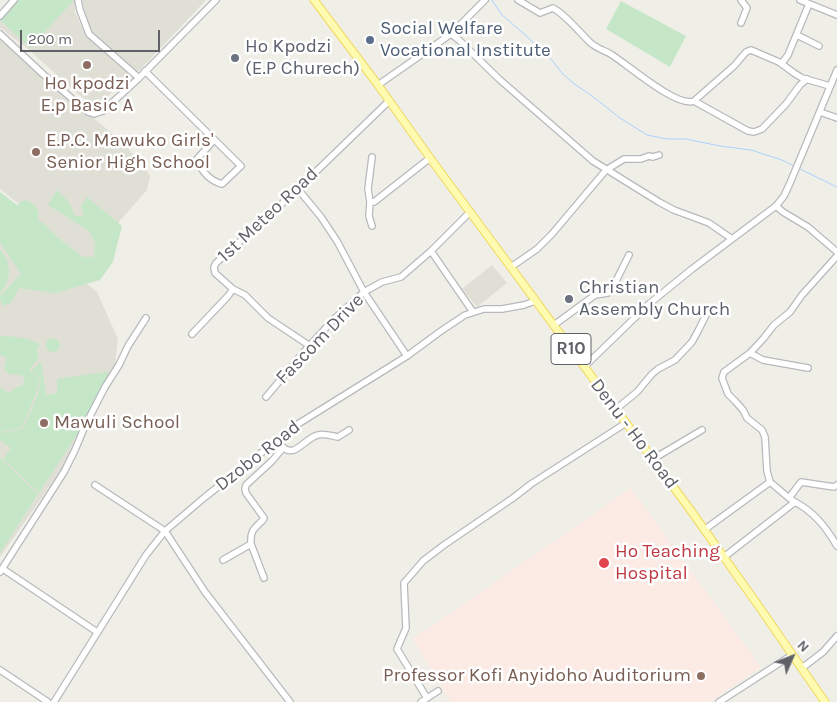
<!DOCTYPE html>
<html>
<head>
<meta charset="utf-8">
<style>
  body { margin:0 }
  #map { position:relative; width:837px; height:702px; overflow:hidden; background:#f0efe7; font-family:Karla,sans-serif }
  canvas { display:block }
  .north { position:absolute; left:767px; top:632px; width:50px; height:50px; -webkit-text-stroke:4px #fff; paint-order:stroke; rotate:46deg; font-size:14px; font-weight:700; line-height:20px; text-align:center; color:#5f6167 }
  .north::after { content:''; display:block; margin:auto; width:18px; height:22px; background:#5f6167; clip-path:polygon(50% 0,100% 100%,50% 72%,0 100%) }
  .scale { position:absolute; left:20px; top:30px; width:140px; height:22px; box-sizing:border-box; border:2px solid #5f6167; border-top:0; padding-left:6px; font-size:15px; line-height:18px; white-space:nowrap; color:#5f6167; -webkit-text-stroke:4px #fff; paint-order:stroke }
</style>
</head>
<body>
<div id="map">
<canvas width="837" height="702"></canvas>
<div class="north">N</div>
<div class="scale">200 m</div>
</div>
<script>
const g = document.querySelector('canvas').getContext('2d');
g.lineJoin = 'round';
function paint(path, color) {
  g.fillStyle = color;
  g.fill(path, 'evenodd');
}
function strokePath(path, color, width, dash) {
  g.strokeStyle = color;
  g.lineWidth = width;
  g.lineCap = dash ? 'butt' : 'round';
  g.setLineDash(dash || []);
  g.stroke(path);
}
function label(font, color, halo, rows, align = 'center') {
  g.font = font + ' Karla,sans-serif';
  g.lineWidth = 5;
  g.setLineDash([]);
  g.textBaseline = 'middle';
  g.strokeStyle = halo;
  g.fillStyle = color;
  for (const [text, x, y, turn = 0] of rows) {
    g.save();
    g.translate(x, y);
    g.rotate((+turn || 0) * Math.PI / 180);
    g.textAlign = isNaN(turn) ? turn : align;
    if (halo) g.strokeText(text, 0, 0);
    g.fillText(text, 0, 0);
    g.restore();
  }
}
paint(new Path2D(`
  M16,0H75V12L85,35L129,74L126,78L104,100L92,104L78,94L27,48L0,28V17Z
  M82,0H206L137,73L90,31Z
  M0,39L121,141L144,166L150,176L147,190L119,222L113,249L103,257L85,261L25,209L0,189Z
  M0,210L97,292L118,339L113,381L64,466L0,557Z
  M492,265L507,283L477,307L462,289Z`), '#e0dfd5');
paint(new Path2D(`
  M631,488L761,667L710,702H451L413,639Z`), '#fceae5');
paint(new Path2D(`
  M18,0H74L30,48L0,20Z
  M621,1L686,36L670,67L606,29Z
  M57,190L69,202L75,216H84L81,206L87,197L122,226L113,262L100,280L56,293L19,288L11,303L3,306L0,300V296L21,274L0,242V192L17,205L24,200C35,202 40,209 38,220L42,222L57,237L83,257H94L95,243L89,231L48,205Z
  M0,249C12,264 12,279 0,293Z
  M0,336C14,336 28,338 40,344L37,350L39,358L29,370L40,379L35,396L22,428L0,432V387L9,393L15,388L23,385L25,379L21,375L9,374L4,369L7,358L0,355Z
  M46 345a7 7 0 1 1 14 0a7 7 0 1 1-14 0Z
  M41,362L46,395L57,393V379L106,372L111,373L112,381L39,493L3,459L11,448L0,440V433L23,429L37,397L41,379L31,371Z
  M0,458L38,494L0,553Z`), '#c5e7c8');
strokePath(new Path2D(`
  M492,0L502,15L523,33L550,58L562,73L573,83L592,96L620,118L647,135L667,139H686L720,146L751,150L782,160L794,166
  M798,168L837,187`), '#aad0fe', 1);
const minor = new Path2D(`
  M78,0L80,10L89,34L139,78
  M518,0L540,13L553,8C564,14 572,24 581,33C585,37 588,41 592,44C598,49 606,51 612,55C628,65 677,108 694,101L734,66L746,52L751,50L779,62L794,73L802,78L830,86
  M800,0L837,15
  M0,16L14,0
  M741,23L747,8L741,0
  M0,34L44,75L88,112L94,114L103,111L138,79L216,0
  M451,34L485,0
  M797,35L819,46
  M782,63L788,55L809,4
  M145,71L241,166L222,184C210,181 201,171 197,159L214,140
  M378,85L451,34L459,40L499,79L593,161L659,202L674,210L709,223L732,239
  M694,101L748,131L754,132L762,129L786,104L800,85L807,79
  M820,112L837,118
  M372,157L368,189L370,202H374L430,158
  M298,189L321,217L337,241L364,292L407,356
  M370,202L369,216L372,226
  M776,206L783,212L808,227L837,252
  M431,251L473,312
  M511,267L537,249L552,234L606,170L624,159H641L649,156L653,157L659,155
  M233,289L245,295L268,318L310,346
  M554,325L595,295L608,293L611,291L629,255
  M192,334L228,296L233,289L215,273L214,267L216,263L298,189L389,101
  M750,353L763,360L808,368
  M584,367L649,304L692,269L776,206L784,196L790,183L837,70
  M266,397L302,354L333,320L364,292L382,282L401,277L431,251L470,212
  M616,409L637,392L652,374L658,369L675,360L692,342L698,331L709,309
  M281,445C294,461 304,438 318,435C324,433 332,436 338,437L349,430
  M653,459L702,430
  M95,485L165,531L205,592L290,702
  M789,498L801,482L834,487L837,485
  M795,502L789,498L770,482L767,471L765,437L762,430L747,418L743,410L735,401L728,394L722,378L724,372L750,353L763,339L774,325L790,312L802,295L837,256
  M704,530L770,482
  M251,544L264,578
  M724,557L795,502C814,512 826,527 837,546
  M223,560L251,544C250,530 254,529 263,520L264,518L246,493L245,489L246,485L272,461L283,448
  M3,569L97,632
  M0,572L64,472L75,450L85,426L105,387L119,365L128,346L146,318
  M802,668L823,652L837,636
  M0,670L48,702
  M427,698L397,649L406,628L404,583L423,561L444,545L513,498L531,484L626,423
  M54,702L146,555L165,531L205,497L298,424L407,356L441,331L465,315L484,309H502L524,305L535,301
  M421,702L438,691
  M719,702L792,655`);
const major = new Path2D(`
  M314,0L378,85L430,158L689,508L760,608L825,702`);
strokePath(minor, '#b7b9bd', 8);
strokePath(major, '#f1d860', 9);
strokePath(minor, '#fff', 5.5);
strokePath(major, '#fefaaf', 7);
for (const [x, y, r, color] of [
  [370,40,5,"#5c6f8a"],
  [235,58,5,"#6b7280"],
  [87,65,5,"#8d6e63"],
  [36,152,5,"#8d6e63"],
  [569,299,5,"#6b7280"],
  [44,423,5,"#8d6e63"],
  [604,563,6,"#e0444e"],
  [701,676,5,"#8d6e63"]
]) {
  const dot = new Path2D();
  dot.arc(x, y, r, 0, 2 * Math.PI);
  g.fillStyle = color;
  g.fill(dot);
  strokePath(dot, '#fff', 2);
}
for (const [x, y, w] of [
  [571,349,40]
]) {
  const box = new Path2D();
  box.roundRect(x - w / 2, y - 15.5, w, 31, 4);
  g.fillStyle = '#fff';
  g.fill(box);
  strokePath(box, '#5f6167', 1);
}
label('bold 18px', '#5f6167', null, [
  ["R10",571,349]
]);
label('19px', '#4e5e75', '#fff', [
  ["Social Welfare",380,29],
  ["Vocational Institute",380,51]
], 'left');
label('19px', '#5b616d', '#fff', [
  ["Ho Kpodzi",245,47],
  ["(E.P Churech)",245,69],
  ["Christian",579,288],
  ["Assembly Church",579,310]
], 'left');
label('19px', '#785e54', '#fff', [
  ["Ho kpodzi",87,84,"center"],
  ["E.p Basic A",87,106,"center"],
  ["E.P.C. Mawuko Girls'",46,141],
  ["Senior High School",46,163],
  ["Mawuli School",54,423],
  ["Professor Kofi Anyidoho Auditorium",691,676,"right"]
], 'left');
label('19px', '#5f6167', '#fff', [
  ["1st Meteo Road",268,215,-43],
  ["Fascom Drive",320,339,-46],
  ["Denu - Ho Road",634,434,53],
  ["Dzobo Road",258,456,-38]
]);
label('19px', '#be3a42', '#fff', [
  ["Ho Teaching",615,552],
  ["Hospital",615,574]
], 'left');
</script>
</body>
</html>
